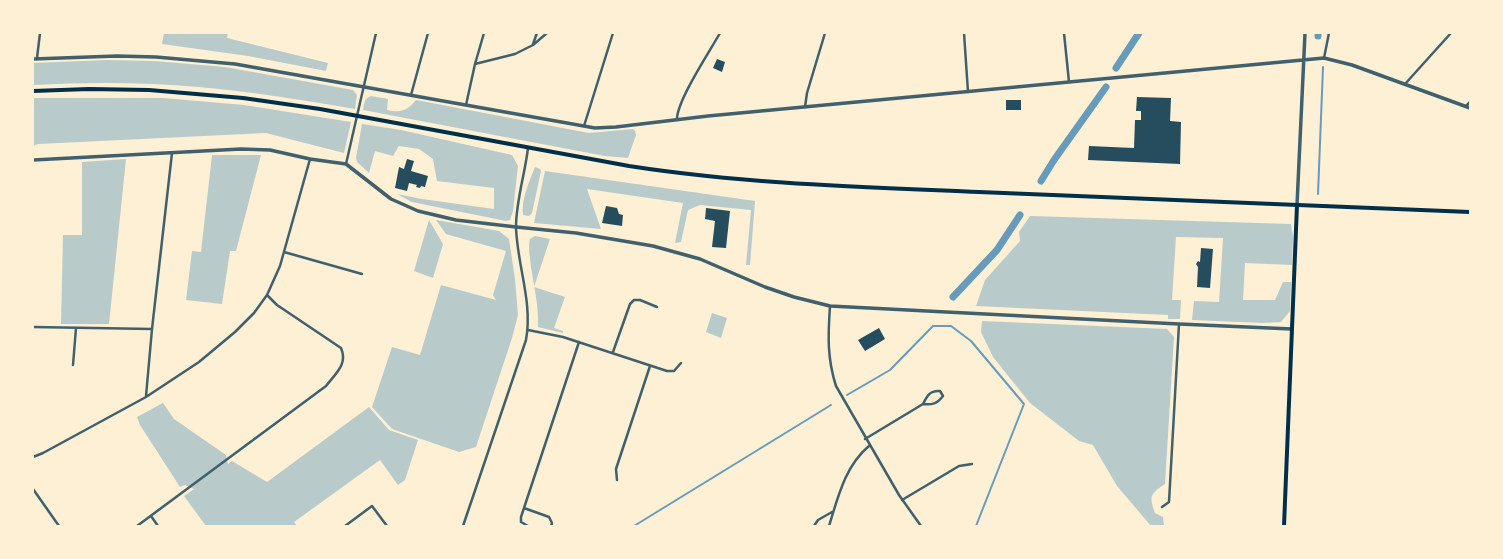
<!DOCTYPE html>
<html>
<head>
<meta charset="utf-8">
<style>
  body { margin:0 }
  #map { position:relative; width:1503px; height:559px; overflow:hidden; background:#fdf0d5; font-family:"Nunito Sans",sans-serif }
  canvas { display:block }
  .frame { position:absolute; inset:0; border:34px solid #fdf0d5; pointer-events:none }
</style>
</head>
<body>
<div id="map">
<canvas width="1503" height="559"></canvas>
<div class="frame"></div>
</div>
<script>
const g = document.querySelector('canvas').getContext('2d');
g.lineJoin = 'round';
function paint(path, color) {
  g.fillStyle = color;
  g.fill(path, 'evenodd');
}
function strokePath(path, color, width, dash) {
  g.strokeStyle = color;
  g.lineWidth = width;
  g.lineCap = dash ? 'butt' : 'round';
  g.setLineDash(dash || []);
  g.stroke(path);
}
paint(new Path2D(`
  M164,33H228L227,38L328,63L326,71L248,56L162,44Z
  M107,60L154,61L225,67L353,90L357,95L355,109C304,100 252,92 199,87C144,82 88,82 33,85V63Z
  M371,96L388,99L387,110C401,113 407,111 416,100L589,133L633,129L635,131L636,135L628,158L605,156L363,110C364,104 364,98 371,96Z
  M33,98H163L244,105L351,122L344,153L266,133L38,144L33,146Z
  M362,124L401,130L512,155L518,166L513,211L510,220L506,221L412,202L397,194L422,199L494,209V188L437,181L433,159L419,149L399,146L393,156L375,151L369,173L357,162L356,158Z
  M212,155H261L236,251H230L222,304L186,300L192,251L201,252Z
  M126,159L109,324H61L63,235H82V162Z
  M535,167L540,169L541,171L532,213L529,216L523,215C521,200 529,182 535,167Z
  M545,171L755,201L750,265H746L751,210L700,205L688,210L681,242L675,243L683,203L587,189L601,229L534,223Z
  M1030,216L1291,224L1293,237L1292,265L1245,263L1243,300H1275L1283,282H1291L1290,311L1281,322L1263,323L1192,320L1194,301L1219,302L1223,238L1176,237L1172,300H1181L1180,319H1168V315L976,306L985,280L1020,241L1019,232Z
  M429,220L443,244L433,278L414,271Z
  M436,220L499,231L509,239L515,279L518,315L512,338L476,447L459,452L392,429L372,407L392,347L420,355L441,285L496,300L493,295L506,251L446,234Z
  M535,236L550,239L534,287L565,297L554,328L563,331V333L538,327C539,307 534,287 531,267C530,257 528,248 530,239Z
  M712,313L727,318L721,338L706,332Z
  M982,321L1167,329L1174,337L1165,484C1150,494 1149,496 1155,513L1163,517L1164,526H1151L1117,486L1093,445L1079,441L1030,403L993,357L981,332Z
  M163,403L174,419L226,455L228,464L232,461L267,482L369,407L389,430L418,440L405,480L398,485L380,460L294,522L297,526H206L184,496L194,489L185,485L180,487L140,425L137,417Z`), '#b9caca');
strokePath(new Path2D(`
  M1318,194L1323,67
  M847,395L890,370L933,326H951L971,341L1024,404L976,526
  M634,526L831,405`), '#669bbc', 2);
strokePath(new Path2D(`
  M1318,36V33
  M1116,68L1139,33
  M1041,181L1054,160L1106,87
  M953,297L997,250L1020,215`), '#669bbc', 7);
paint(new Path2D(`
  M717,59L725,62L722,72L713,68Z
  M1137,97L1171,98L1170,121L1181,122L1180,164L1088,160L1089,146L1134,148L1135,120H1141V111H1136Z
  M1006,100H1021V110H1006Z
  M407,159L414,161L411,171L428,176L425,187L421,186L420,188L416,187L417,185L409,183L407,191L395,188L399,167L404,169Z
  M606,206L617,208L619,214L623,215L622,226L602,223Z
  M706,208L730,211L726,248L712,247L715,221L705,219Z
  M1201,248L1213,249L1210,288L1197,287L1198,267L1196,264L1198,261L1200,262Z
  M879,328L885,339L865,351L858,340Z`), '#264d5e');
strokePath(new Path2D(`
  M964,33L968,92
  M1064,33L1069,82
  M533,44L537,33
  M37,58L40,33
  M1324,58L1329,33
  M475,64L515,54L533,45L547,33
  M1405,84L1451,33
  M411,95L428,33
  M466,105L475,64L484,33
  M1466,106L1470,102
  M805,107L807,93L825,33
  M677,120C676,102 710,51 720,33
  M584,126L613,33
  M346,164L376,33
  M284,252L362,274
  M830,306C828,335 827,358 836,386L899,495L921,526
  M33,327L152,329
  M528,330L563,337L667,371H674L681,363
  M613,352L630,304L634,300H640L657,307
  M73,365L76,328
  M146,396L152,329L172,153
  M865,439L923,404C927,396 930,390 940,391L943,396C937,404 932,405 923,404
  M33,457L43,453L146,397L199,362L235,332L254,313L267,295L280,266L310,159
  M617,480L616,469L650,366
  M33,489L59,526
  M902,500L959,466L972,464
  M1162,507L1169,502L1179,324
  M524,508L549,517L552,523L551,526
  M151,516L158,526
  M137,526L326,386C336,373 348,364 341,348L277,305L267,295
  M345,526L372,506L387,526
  M463,526L526,340C533,302 517,265 516,227C516,201 525,174 528,148
  M528,526L521,522V517L579,342
  M814,526L818,520L832,512
  M829,526C838,497 845,466 869,446`), '#3f606c', 2.5);
strokePath(new Path2D(`
  M33,59L117,56L156,57L235,64L595,128L616,127L708,116L1324,58L1352,65L1470,108
  M33,160L241,149L270,150L310,159L346,164L391,199L418,211L456,220L516,227L576,233L653,246L700,259L765,287L794,297L830,306L1179,324L1292,329
  M1297,205L1305,33`), '#3f606c', 3.5);
strokePath(new Path2D(`
  M1284,526L1297,205`), '#003049', 4);
strokePath(new Path2D(`
  M33,91L89,89L149,90L243,98L320,109L629,166C745,184 862,187 979,192C1143,199 1306,205 1470,212`), '#003049', 4);
</script>
</body>
</html>
